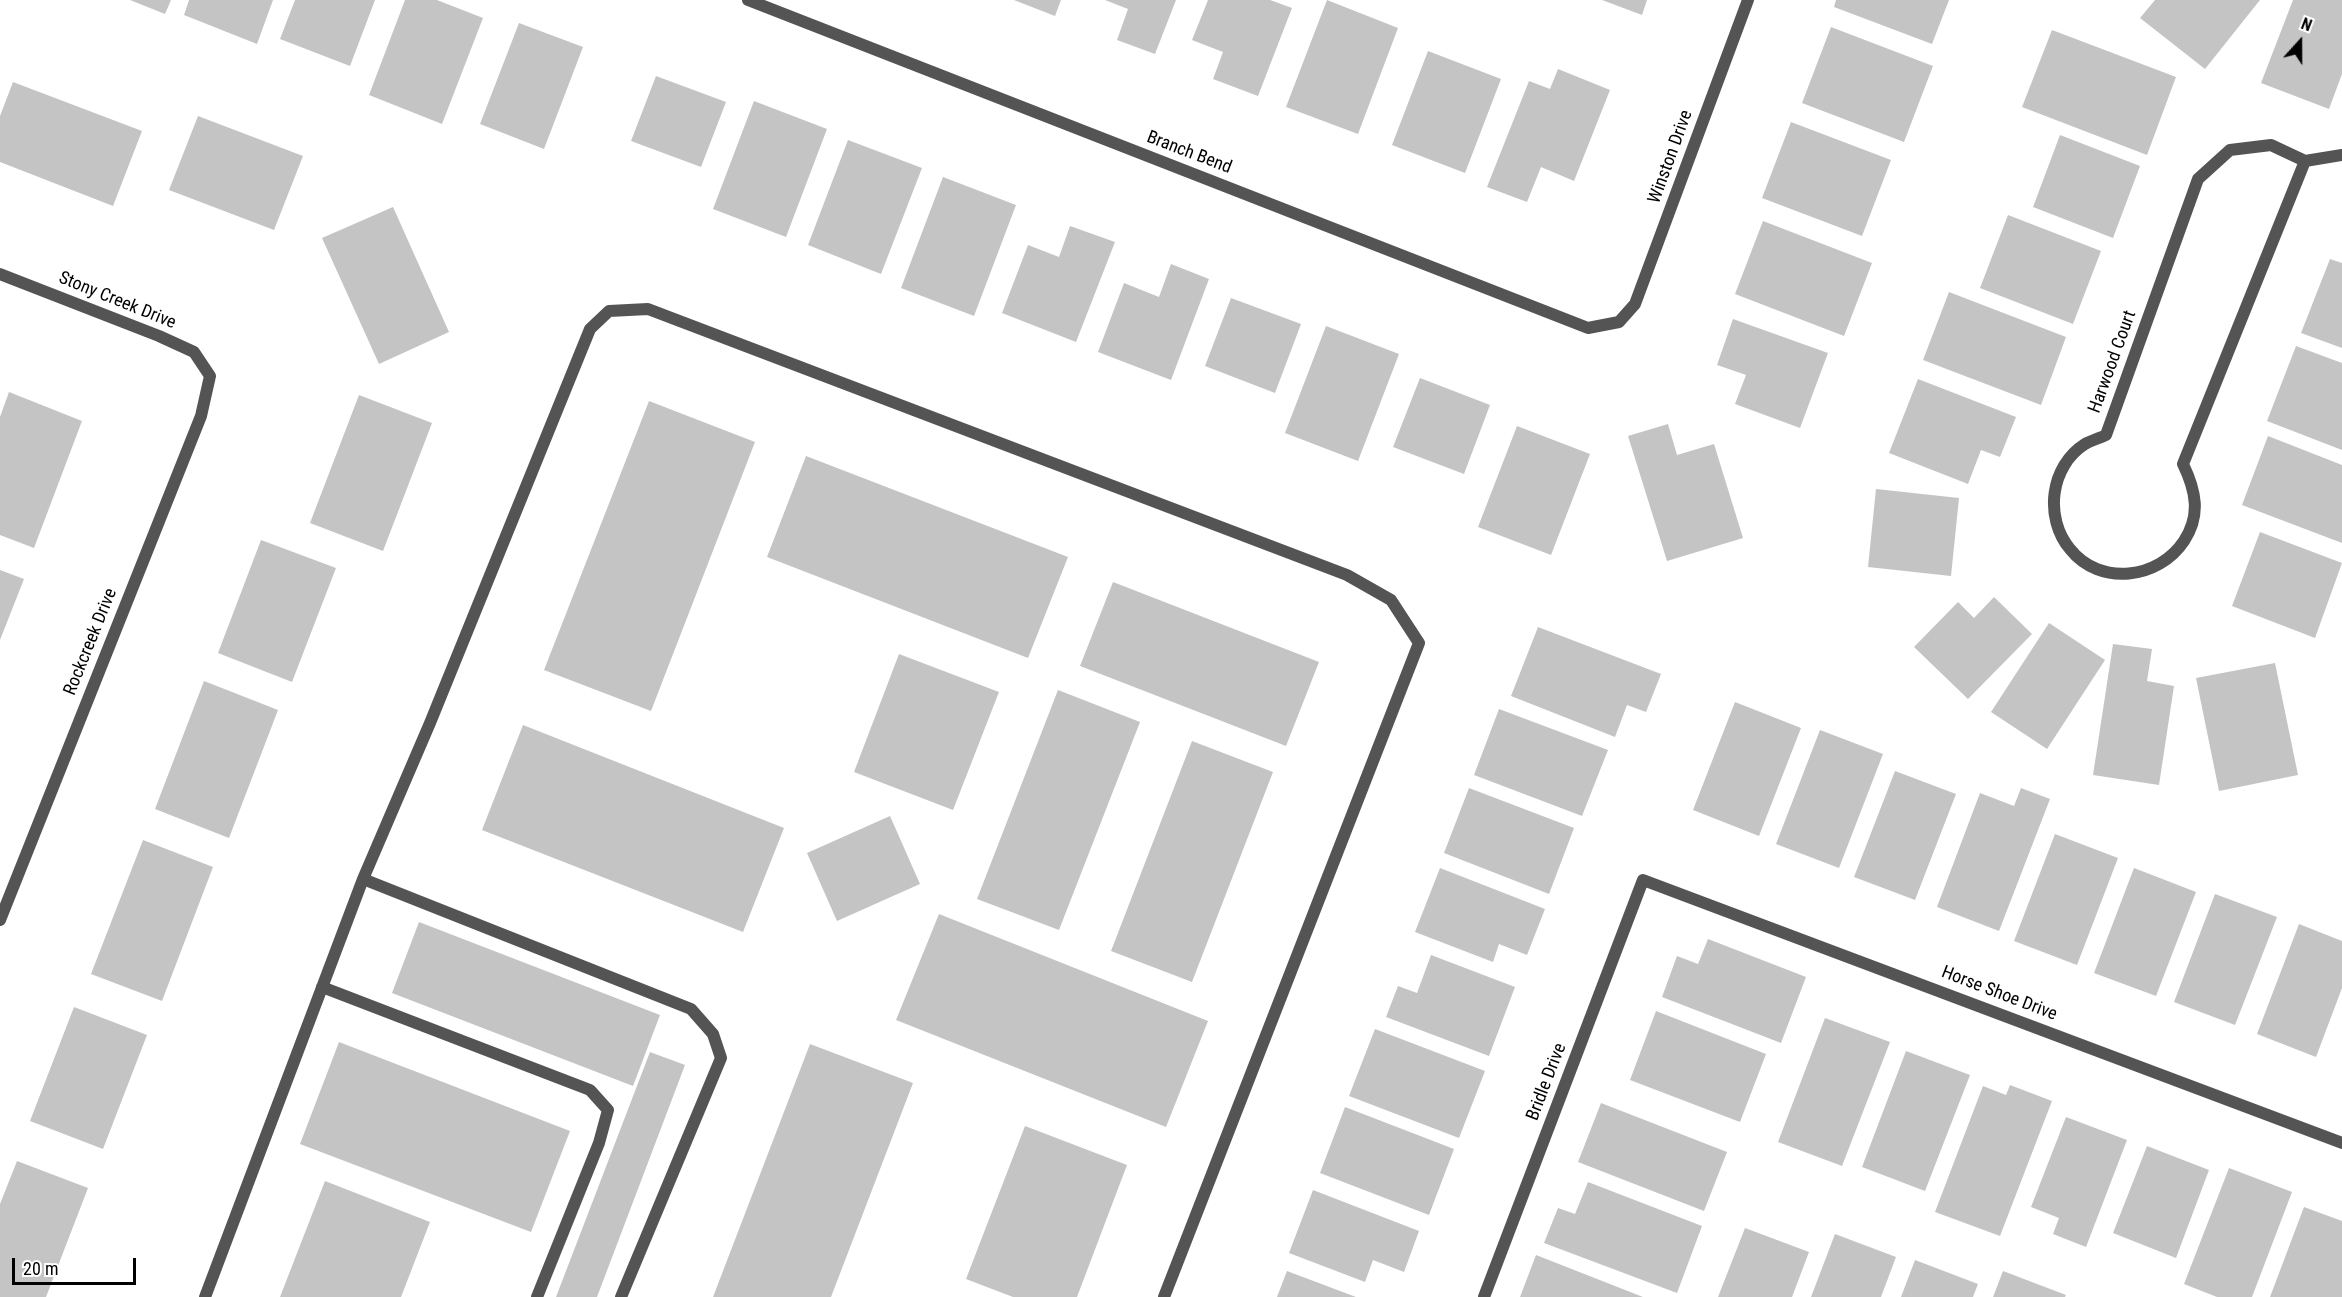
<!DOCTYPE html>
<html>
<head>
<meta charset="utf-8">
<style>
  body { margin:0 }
  #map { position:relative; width:2342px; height:1297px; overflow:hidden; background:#fff; font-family:"Roboto Condensed",sans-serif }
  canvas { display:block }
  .north { position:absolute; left:2270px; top:12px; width:60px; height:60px; -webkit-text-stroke:4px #fff; paint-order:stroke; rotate:21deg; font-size:16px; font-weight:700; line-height:24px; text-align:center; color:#000 }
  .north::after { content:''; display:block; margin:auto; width:21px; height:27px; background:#000; clip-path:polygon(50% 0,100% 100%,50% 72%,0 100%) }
  .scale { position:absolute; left:12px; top:1258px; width:124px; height:27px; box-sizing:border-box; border:3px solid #000; border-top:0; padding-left:8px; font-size:18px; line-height:21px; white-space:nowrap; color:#000; -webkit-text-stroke:4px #fff; paint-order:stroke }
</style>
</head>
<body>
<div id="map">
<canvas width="2342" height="1297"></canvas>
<div class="north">N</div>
<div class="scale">20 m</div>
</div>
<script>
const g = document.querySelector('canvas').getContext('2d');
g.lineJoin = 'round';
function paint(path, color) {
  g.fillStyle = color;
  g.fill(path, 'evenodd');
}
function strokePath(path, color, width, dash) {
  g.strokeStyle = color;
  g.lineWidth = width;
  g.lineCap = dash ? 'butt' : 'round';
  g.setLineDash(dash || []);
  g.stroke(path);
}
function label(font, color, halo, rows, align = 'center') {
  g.font = font + ' "Roboto Condensed",sans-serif';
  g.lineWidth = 5;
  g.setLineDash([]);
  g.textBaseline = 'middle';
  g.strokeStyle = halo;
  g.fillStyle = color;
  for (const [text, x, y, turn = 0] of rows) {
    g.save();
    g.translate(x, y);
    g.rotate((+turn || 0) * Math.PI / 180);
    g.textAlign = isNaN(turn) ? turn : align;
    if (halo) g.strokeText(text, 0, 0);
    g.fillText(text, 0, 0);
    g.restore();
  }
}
paint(new Path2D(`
  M130,0H171L165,14Z
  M189,0H273L257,44L184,15Z
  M295,0H375L350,66L280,39Z
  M405,0H437L483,18L442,124L369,95Z
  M1014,0H1061L1055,16Z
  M1105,0H1176L1155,54L1117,40L1128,9Z
  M1208,0H1270L1292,8L1258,96L1213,79L1223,52L1192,40Z
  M1327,0L1398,28L1358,134L1286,107Z
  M1602,0H1647L1642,15Z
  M1836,0H1949L1932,44L1834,7Z
  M2155,0H2260L2205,69L2140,18Z
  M2293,0H2342V74L2329,109L2261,83Z
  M519,23L583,47L544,149L480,124Z
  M1831,27L1933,66L1904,142L1802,103Z
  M2052,30L2176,77L2147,155L2022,107Z
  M1428,51L1501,79L1465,173L1392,145Z
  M1558,69L1610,90L1574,181L1541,167L1527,202L1487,187L1529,81L1550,89Z
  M656,76L726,102L701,167L631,141Z
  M13,82L142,131L113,206L0,162V116Z
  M754,101L827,129L786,237L713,209Z
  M198,116L303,156L274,230L169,190Z
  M1791,122L1891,160L1862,236L1762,198Z
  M2060,135L2140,166L2113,238L2033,207Z
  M848,140L922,168L881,274L808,245Z
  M943,177L1016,205L974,316L901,288Z
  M393,207L449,332L379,364L322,238Z
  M2008,215L2101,251L2073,324L1980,288Z
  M1763,221L1872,263L1844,336L1735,294Z
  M1070,226L1115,242L1076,342L1002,313L1028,245L1059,257Z
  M2330,259L2342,263V348L2301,333Z
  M1171,264L1209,279L1171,380L1098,352L1124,283L1159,297Z
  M1949,292L2066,337L2041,405L1923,360Z
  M1231,298L1301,324L1275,393L1205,366Z
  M1733,319L1828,353L1800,428L1735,404L1746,375L1717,365Z
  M1326,326L1399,354L1358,461L1285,433Z
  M2296,346L2342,363V450L2267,421Z
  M1420,378L1490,405L1464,474L1393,447Z
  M1918,379L2016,417L2000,457L1981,450L1968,484L1889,453Z
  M9,392L82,421L34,548L0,535V417Z
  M359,395L432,423L383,551L310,523Z
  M649,401L755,442L651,711L544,670Z
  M1668,424L1677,455L1714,444L1743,538L1667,561L1628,436Z
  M1517,426L1590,454L1551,555L1478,527Z
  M2268,436L2342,465V543L2242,505Z
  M806,456L1068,557L1028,658L767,557Z
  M1876,489L1959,498L1951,576L1868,567Z
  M2260,532L2342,563L2315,638L2232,606Z
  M261,540L336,568L292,682L218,653Z
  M0,570L24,579L0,640Z
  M1113,582L1319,662L1286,746L1080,666Z
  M1994,597L2032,634L1968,699L1914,647L1958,602L1974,618Z
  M2049,623L2105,660L2047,749L1991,712Z
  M1538,627L1661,674L1646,712L1627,705L1615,737L1511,696Z
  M2113,644L2152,649L2147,681L2174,686L2159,785L2093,775Z
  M899,654L999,692L953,810L854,772Z
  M2275,663L2298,775L2219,791L2196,678Z
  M204,681L278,710L229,838L155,809Z
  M1058,690L1140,722L1059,930L977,899Z
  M1735,702L1801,728L1759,836L1693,810Z
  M1499,709L1608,750L1582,816L1474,775Z
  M523,725L784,828L743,932L482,830Z
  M1820,730L1883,754L1839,868L1776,844Z
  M1192,741L1273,772L1192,982L1111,951Z
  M1895,771L1956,794L1915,900L1854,877Z
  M1469,788L1574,828L1549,894L1444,853Z
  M2021,788L2050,799L1999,931L1937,907L1980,793L2014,806Z
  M890,816L920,884L837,921L807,853Z
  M2055,834L2118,858L2077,965L2014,941Z
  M143,840L213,867L162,1001L91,974Z
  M1440,868L1545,909L1527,955L1499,944L1493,962L1415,932Z
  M2134,868L2196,892L2156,996L2094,973Z
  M2215,894L2277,917L2235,1025L2174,1002Z
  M939,914L1208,1021L1166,1127L896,1020Z
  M419,922L660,1015L633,1086L392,993Z
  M2299,924L2342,941V988L2316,1057L2257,1034Z
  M1708,939L1806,977L1781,1043L1662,997L1677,956L1698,964Z
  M1431,955L1515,987L1489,1056L1386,1017L1398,986L1417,993Z
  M74,1007L147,1035L103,1149L30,1121Z
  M1656,1011L1766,1054L1740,1122L1630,1080Z
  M1825,1018L1890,1042L1842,1166L1778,1142Z
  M1375,1029L1485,1071L1459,1138L1349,1096Z
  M339,1042L570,1131L531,1232L300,1144Z
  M810,1044L913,1083L831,1297H713Z
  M1906,1051L1970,1075L1925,1191L1862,1167Z
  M650,1052L685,1065L597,1297H556Z
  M2010,1085L2052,1101L2000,1236L1935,1212L1983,1086L2006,1095Z
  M1601,1103L1727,1152L1704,1211L1578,1162Z
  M1345,1107L1454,1149L1429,1215L1320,1173Z
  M2066,1117L2127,1140L2086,1247L2053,1234L2059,1218L2031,1207Z
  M1025,1126L1127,1165L1077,1297H1013L966,1279Z
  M2147,1146L2209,1170L2176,1258L2113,1233Z
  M17,1161L88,1188L46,1297H0V1204Z
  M2229,1168L2292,1192L2252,1297H2217L2184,1284Z
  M325,1181L430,1222L401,1297H280Z
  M1588,1182L1702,1226L1677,1293L1544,1243L1558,1208L1575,1214Z
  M1313,1190L1419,1231L1404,1272L1373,1260L1365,1282L1289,1253Z
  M2304,1207L2342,1221V1297H2270Z
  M1745,1228L1809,1252L1792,1297H1718Z
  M1835,1234L1896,1257L1881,1297H1811Z
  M1536,1255L1643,1297H1520Z
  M1915,1260L1978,1284L1973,1297H1901Z
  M1287,1271L1356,1297H1277Z
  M2003,1271L2066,1295L2065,1297H1993Z`), '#c4c4c4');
strokePath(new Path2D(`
  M322,987L590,1090L608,1110L599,1143L537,1297
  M205,1297L363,879
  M621,1297L721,1058L713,1034L691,1009L363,879L430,723L590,329L609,311L648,309L1347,575L1391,600L1419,643L1164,1297`), '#545454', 12);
strokePath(new Path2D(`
  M748,0L1588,328L1619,322L1635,304L1748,0
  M2271,145L2305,161L2183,464C2196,491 2201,515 2184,541C2159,579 2100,587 2070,549C2044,518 2050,466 2085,444C2092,440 2100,438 2106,435L2198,179L2230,150Z
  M2305,161L2342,155
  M0,274L159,336L194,352L210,376L201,416L0,920
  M1484,1297L1643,880L2342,1143`), '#545454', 12);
label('18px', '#000', '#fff', [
  ["Branch Bend",1189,153,21],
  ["Winston Drive",1671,157,-70],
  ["Stony Creek Drive",117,301,22],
  ["Harwood Court",2113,362,-70],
  ["Rockcreek Drive",91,642,-68],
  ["Horse Shoe Drive",1999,994,21],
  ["Bridle Drive",1547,1082,-69]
]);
</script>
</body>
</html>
